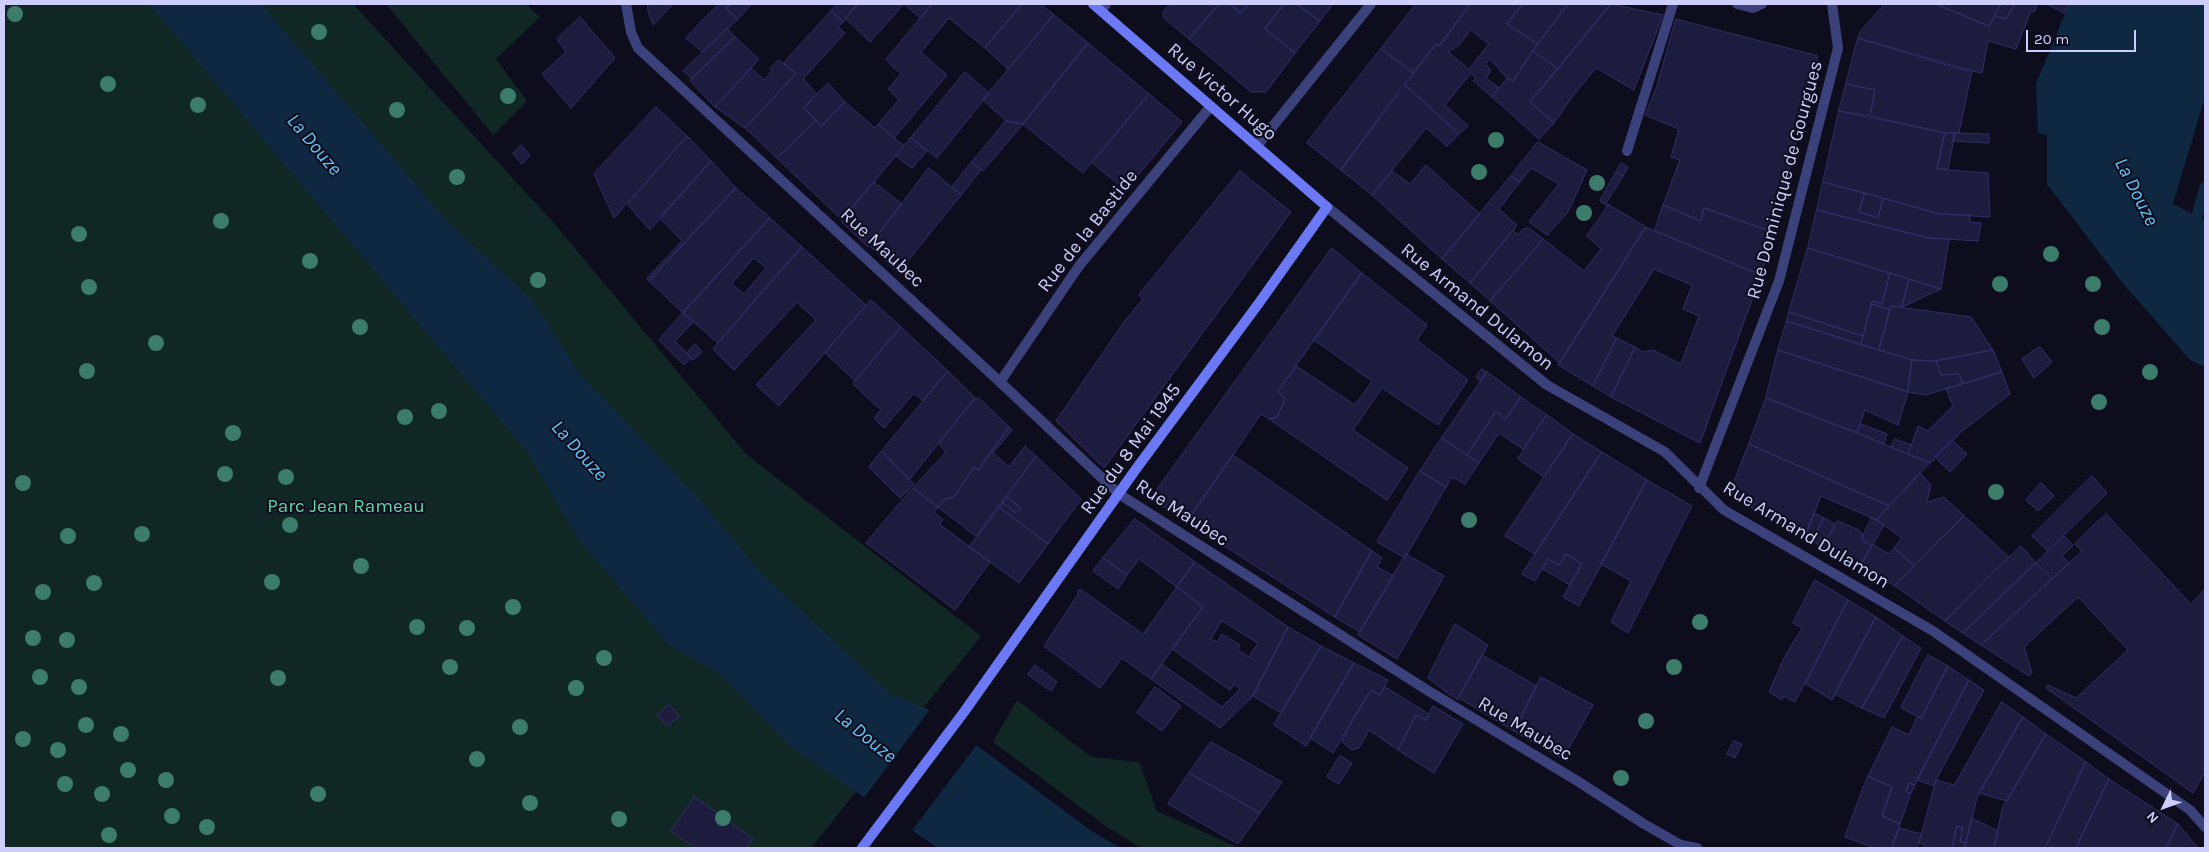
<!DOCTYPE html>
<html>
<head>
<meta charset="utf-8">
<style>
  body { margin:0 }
  #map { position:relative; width:2209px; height:852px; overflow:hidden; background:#0e0d1e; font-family:Karla,sans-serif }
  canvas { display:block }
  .frame { position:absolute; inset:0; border:5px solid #cdcefc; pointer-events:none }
  .north { position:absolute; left:2139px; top:782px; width:50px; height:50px; -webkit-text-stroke:4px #0e0d1e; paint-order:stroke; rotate:228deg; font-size:14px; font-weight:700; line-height:20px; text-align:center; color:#cdcefc }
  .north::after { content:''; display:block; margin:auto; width:18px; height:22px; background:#cdcefc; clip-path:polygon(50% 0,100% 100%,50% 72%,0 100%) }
  .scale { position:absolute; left:2026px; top:30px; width:110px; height:22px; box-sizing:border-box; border:2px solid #cdcefc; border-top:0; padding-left:6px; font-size:15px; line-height:18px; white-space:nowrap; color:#cdcefc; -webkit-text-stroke:4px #0e0d1e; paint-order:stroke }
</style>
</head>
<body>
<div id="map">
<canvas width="2209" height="852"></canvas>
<div class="frame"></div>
<div class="north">N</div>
<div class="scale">20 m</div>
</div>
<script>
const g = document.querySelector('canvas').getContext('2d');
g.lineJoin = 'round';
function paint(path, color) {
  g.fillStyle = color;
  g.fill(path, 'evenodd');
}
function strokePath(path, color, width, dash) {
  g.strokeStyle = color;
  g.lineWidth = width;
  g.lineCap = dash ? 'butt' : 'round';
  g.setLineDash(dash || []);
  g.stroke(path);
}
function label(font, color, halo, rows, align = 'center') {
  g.font = font + ' Karla,sans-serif';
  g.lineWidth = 4;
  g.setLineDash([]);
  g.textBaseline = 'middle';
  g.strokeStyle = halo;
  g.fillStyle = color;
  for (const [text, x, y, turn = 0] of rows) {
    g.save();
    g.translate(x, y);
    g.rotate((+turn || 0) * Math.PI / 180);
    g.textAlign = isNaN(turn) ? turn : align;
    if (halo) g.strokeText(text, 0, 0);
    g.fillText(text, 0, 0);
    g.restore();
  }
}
paint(new Path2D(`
  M4,4H353L552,221L746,454L981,636L811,848H4Z
  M386,4H526L540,17L496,59L527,101L493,135Z
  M1017,700L1091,757L1139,762L1157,811L1239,848H1141L1103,824L993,742Z`), '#112724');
paint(new Path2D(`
  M149,4H261L450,224L533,301L579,373L697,496L764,576L891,694L928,709L1090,830L1120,848H938L792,748L716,671L671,647L578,539L528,453Z
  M2069,4H2205V97L2173,204L2205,220V367L2190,360L2121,281L2047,184V135L2038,133L2036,84Z`), '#0f2841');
paint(new Path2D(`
  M931,708L978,743L911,832L863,799Z`), '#0e0d1e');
strokePath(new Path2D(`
  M2193,231L2205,187`), '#0f2841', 11);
const building = new Path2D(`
  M648,4H673L653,25L648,11Z
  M719,4H731L726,8L737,20L702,52L686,38Z
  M731,4H752L737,20L726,8Z
  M837,4H858L843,22L831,11Z
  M858,4H904L870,42L845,18Z
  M904,4H932L921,18Z
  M932,4H1022L985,48L949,18L921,52L947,75L894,138L878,124L899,100L888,89L901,74L886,60Z
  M1022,4H1041L1054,15L1008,69L985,48Z
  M1171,4H1219L1189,39L1164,18L1163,12Z
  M1219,4H1230L1241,13L1248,4H1284L1265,29L1295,53L1266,92H1251L1189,39Z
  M1230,4H1248L1241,13Z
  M1284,4H1297L1320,21L1295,53L1265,29Z
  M1297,4H1333L1320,21Z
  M1416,4H1470L1439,46L1436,44L1414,73L1381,49Z
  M1470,4H1523L1507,24L1538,44L1513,81L1507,78L1490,59L1485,64L1491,70L1486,78L1499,88L1492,97L1473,81L1476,78L1471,73L1445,105L1468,126L1459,134L1404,84L1436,44L1439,46ZM1471,30L1489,44L1469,69L1448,52L1459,45Z
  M1523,4H1568L1538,44L1507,24Z
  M1568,4H1611L1558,69L1533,51Z
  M1611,4L1663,15L1634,90L1596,68L1572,97L1554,123L1530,102Z
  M1885,4H1936L1989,26L1995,16L2006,19L2015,4H2038L2034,12L2031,11L2016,49L1988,41L1982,73L1956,68L1858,38L1860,32Z
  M1936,4H2001L1989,26Z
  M2001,4H2015L2006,19L1995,16Z
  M2047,4H2069L2064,13Z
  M831,11L843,22L838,27L845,33L803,79L817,94L804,108L816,120L777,158L745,128L796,74L784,63Z
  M1054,15L1088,43L1023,124L1006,121L983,100Z
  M580,17L615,58L571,108L542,74L566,52L557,39Z
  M1676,19L1818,56L1773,232L1704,208L1701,221L1663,205L1680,160L1671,157L1679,129L1645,115L1656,89Z
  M728,29L735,37L692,79L683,71Z
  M735,37L759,59L715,107L690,81Z
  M1858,38L1972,71L1959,133H1945L1870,116L1875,90L1846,84Z
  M1088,43L1149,94L1083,173L1023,124Z
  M1381,49L1414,73L1341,170L1307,143Z
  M1533,51L1558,69L1530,102L1554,123L1539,139L1492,97L1507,78L1513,81Z
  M779,60L796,74L745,128L715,107L751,68L764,80L772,71L770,69Z
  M965,72L989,93L937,158L911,138Z
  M828,83L845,102L821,126L804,108Z
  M1404,84L1459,134L1447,146L1426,128L1372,195L1341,170Z
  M1846,84L1875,90L1870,116L1839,111Z
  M1149,94L1182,122L1126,190L1092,163Z
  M845,102L875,128L878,124L904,146L842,220L777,158L816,120L821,126Z
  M656,107L687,136L614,218L594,174Z
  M1839,111L1945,133L1937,169L1988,173L1990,217L1940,214L1823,182Z
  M1006,121L1023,124L983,171L972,162Z
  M1945,133H1955L1948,169H1937Z
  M1955,133L1989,134V143L1953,141Z
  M687,136L711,161L650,230L628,205Z
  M911,138L927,151L912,168L896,156Z
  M1538,142L1587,170L1568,212L1547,235L1529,222L1559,184L1531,168L1520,182L1511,176Z
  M521,145L530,155L522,164L513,154Z
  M711,161L736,188L649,281L647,278L682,241L660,218Z
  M972,162L981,170L961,195L952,187Z
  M1621,163L1628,167L1623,176L1616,172Z
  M1426,165L1480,214L1442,259L1372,195L1392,171L1410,184Z
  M929,168L961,195L898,273L870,246Z
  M1240,171L1291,212L1104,468L1056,421L1124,322L1143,299L1139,295Z
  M1616,172L1623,176L1606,203L1609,205L1608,207L1600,201Z
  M1511,176L1520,182L1499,209L1517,225L1470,283L1442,259Z
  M874,182L902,204L868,247L841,221Z
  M1823,182L1865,193L1859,212L1878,218L1883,198L1940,214L1970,215V222L1981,223L1978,241L1929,238L1817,210Z
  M736,188L770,218L683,313L649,281Z
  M1865,193L1883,198L1878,218L1859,212Z
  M1609,205L1646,227L1560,363L1490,301L1543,239L1584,271L1601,249L1587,236Z
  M1663,205L1701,221L1704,208L1773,232L1761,275L1655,231Z
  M1817,210L1929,238L1949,239L1941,289L1808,248Z
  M770,218L802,247L718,343L683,313ZM754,258L766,268L744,294L732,284Z
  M1646,227L1761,275L1700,443L1611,397L1635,347L1643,352L1653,350L1681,364L1699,316L1683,309L1692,285L1654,269L1612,336L1617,338L1593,386L1558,365Z
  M1529,228L1543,239L1490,301L1470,283L1513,230L1518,235L1523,229Z
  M802,247L866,305L779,406L756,385L816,320L797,302L734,370L713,349L778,273Z
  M1332,248L1362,273L1278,391L1285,399L1277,417L1269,419L1261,414L1187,522L1151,498Z
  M1808,248L1890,273L1882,304L1872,301L1863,336L1789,312Z
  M1362,273L1427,325L1417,340L1468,380L1438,425L1382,388L1353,430L1408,468L1387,500L1269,419L1277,417L1285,399L1278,391L1296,366L1355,405L1372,381L1314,340Z
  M1890,273L1909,279L1902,307L1891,306L1890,310L1872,304V301L1882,304Z
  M1909,279L1941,289L1902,307Z
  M871,300L901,327L855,381L825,353Z
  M1872,304L1890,310L1879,350L1861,345Z
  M1891,306L1971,317L1993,350L1936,361L1912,360L1879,350Z
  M1789,312L1863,336L1861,345L1787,321Z
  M683,313L694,321L675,341L691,358L684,365L659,340Z
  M1787,321L1912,360L1908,392L1778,350Z
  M901,327L948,371L923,401L914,393L884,428L874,418L881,410L853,384Z
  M1617,338L1635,347L1611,397L1593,386Z
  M695,344L702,352L693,360L687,353Z
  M2040,347L2052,362L2034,378L2022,359Z
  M1778,350L1908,392L1898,425L1865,410L1857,433L1766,398Z
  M1993,350L2002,372L1963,384L1959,374L1941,375L1936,361Z
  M1912,360L1936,361L1941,375L1959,374L1963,384L1925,395L1908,392Z
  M1482,369L1487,372L1481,381L1476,377Z
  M948,371L975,398L909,480L882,451Z
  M1487,372L1521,397L1505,419L1496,411L1467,455L1442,438Z
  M2002,372L2010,394L1961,432L1930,463L1908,454L1918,426L1928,431L1953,406L1946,389Z
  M1521,397L1547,415L1523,449L1499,433L1479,463L1467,455L1496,411L1505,419Z
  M975,398H979L1009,427L978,470L974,467L954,497L945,499L938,507L913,488L946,452L939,444Z
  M1766,398L1857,433L1930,463L1889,506L1749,444Z
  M1547,415L1573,434L1544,477L1518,459Z
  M1861,424L1887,434L1884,444L1857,433Z
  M1009,427L1012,430L993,453L1009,467L1025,446L1036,456L977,537L938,507L945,499L954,497L974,467L978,470Z
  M1573,434L1602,452L1535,554L1505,536Z
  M1442,438L1479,463L1465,484L1452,477L1446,487L1420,471Z
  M1895,439L1911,445L1908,454L1891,447Z
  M1952,440L1967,454L1950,472L1935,457Z
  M1749,444L1889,506L1877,520L1821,496L1805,537L1736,499L1732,487Z
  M882,451L914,484L900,498L869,467Z
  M1602,452L1647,480L1579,606L1563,597L1582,564L1566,554L1559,565L1548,559L1535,581L1522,574Z
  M1233,455L1372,551L1335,617L1187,522Z
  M1036,456L1081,499L1048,544L999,507L1003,503L1016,513L1021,508L1007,497Z
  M1420,471L1446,487L1405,558L1377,542Z
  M1920,473L1931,485L1927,502L1944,497L1964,516L1914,566L1894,548L1902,538L1877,520Z
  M2092,476L2107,493L2048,551L2032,536Z
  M1647,480L1692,506L1628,633L1611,622L1631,581L1601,564Z
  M2041,483L2054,496L2038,511L2026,500Z
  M913,488L938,507L934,512L943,520L939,524L990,562L955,610L866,543Z
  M1007,497L1021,508L1016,513L1003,503Z
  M999,507L1048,544L1019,583L969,547Z
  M1814,513L1824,518L1812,541L1805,537Z
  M2106,514L2191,604L2205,589V772L2193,793L2046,688L2048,685L2076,698L2128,650L2078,597L2024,647L2032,673L2029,676L1981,645L2082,551L2075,544Z
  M1964,516L2009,557L1945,621L1895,586Z
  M1824,518L1835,524L1823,547L1812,541Z
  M1872,518L1884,525L1872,546L1862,540L1863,535Z
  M1135,519L1195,562L1177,587L1139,559L1127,575L1103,558Z
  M1838,521L1859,530L1863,535L1862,540L1872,546L1860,567L1823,547Z
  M2064,536L2073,545L2062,556L2069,563L2052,579L2036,563Z
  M1872,544L1889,554L1894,548L1914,566L1895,586L1860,567Z
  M2021,546L2036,563L1963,633L1945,621Z
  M1372,551L1382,558L1377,567L1394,576L1360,632L1335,617Z
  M1406,554L1444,576L1397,659L1358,635Z
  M1566,554L1582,564L1570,585L1543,569L1548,559L1559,565Z
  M1103,558L1127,575L1118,589L1093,571Z
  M1195,562L1288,627L1253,696L1220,728L1151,679L1162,664L1222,707L1240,689L1234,684L1230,690L1172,649L1203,607L1177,587ZM1222,621L1258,643L1249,657L1238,650L1240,645L1222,634L1217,642L1211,639Z
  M2036,563L2052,579L1981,645L1963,633Z
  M1815,580L1848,600L1795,702L1783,696L1782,700L1769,692L1784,658L1802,628L1793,623Z
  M1177,587L1203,607L1151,679L1122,658L1100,688L1044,646L1079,593L1077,592L1080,589L1143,634Z
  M1848,600L1876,617L1832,700L1806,684Z
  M1876,617L1903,636L1862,708L1835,694Z
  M1455,624L1488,645L1457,700L1428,678Z
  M1288,627L1321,646L1281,713L1253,696Z
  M1903,636L1921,648L1884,718L1862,708Z
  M1321,646L1354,663L1306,746L1274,725Z
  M1482,655L1537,686L1514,731L1459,698Z
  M1928,655L1948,666L1921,718L1901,708Z
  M1354,663L1388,680L1380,695L1371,690L1333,753L1310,738Z
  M1035,665L1057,682L1051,691L1028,675Z
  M1948,666L1969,680L1915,785L1909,783L1906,792L1911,793L1900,824L1882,816L1892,787L1868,776L1892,727L1909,735L1917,717L1921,718Z
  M1541,677L1593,705L1563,759L1514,731Z
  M1969,680L1984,690L1936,780L1934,786L1917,780Z
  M1155,687L1181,706L1162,731L1137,713Z
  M1385,687L1429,714L1426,720L1416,715L1398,750L1369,730L1359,748L1352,750L1342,742L1352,720L1371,690L1380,695Z
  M2002,702L2023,717L1977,798L1966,843L1960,841L1963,828L1957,826L1952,848L1929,847L1923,848L1924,845L1919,843L1936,780L1954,785Z
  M669,705L679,716L667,726L657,715Z
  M1433,706L1463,724L1434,773L1398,750L1416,715L1426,720Z
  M2023,717L2046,734L2007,801L1979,793Z
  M2046,734L2086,762L2045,848H1994L2002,809Z
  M1734,741L1742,744L1735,758L1727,754Z
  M1211,742L1282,782L1260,813L1189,773Z
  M1340,756L1352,763L1339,784L1327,777Z
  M2086,762L2109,779L2076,848H2055L2047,845Z
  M1189,773L1260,813L1238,844L1168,804Z
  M1868,776L1892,787L1882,816L1900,824L1892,848H1875L1845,837Z
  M2109,779L2178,824L2166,848H2076Z
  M1909,783L1915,785L1911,793L1906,792Z
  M695,797L753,839L746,848H695L671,831Z
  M1972,818L1998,831L1994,848H1965Z
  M2178,824L2198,848H2166Z
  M1957,826L1963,828L1960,841L1966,843L1965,848H1952Z
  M1899,828L1921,834L1917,848H1892Z`);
paint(building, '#1d1b3e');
strokePath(building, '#322e68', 1);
strokePath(new Path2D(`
  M1832,4L1838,48`), '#3b417a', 10);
strokePath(new Path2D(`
  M1699,488L1779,281L1838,48`), '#3b417a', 10);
strokePath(new Path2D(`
  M626,4L631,32L638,48L1000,382L1119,494L1427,690L1579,782L1644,824L1681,845L1697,848
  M1737,4L1753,8L1762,4
  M1101,10L1106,4
  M1257,146L1371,4
  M1627,151L1673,4
  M1327,207L1547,385L1665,452L1724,510L1933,631L2190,810L2205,827
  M1000,382L1079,266L1211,106`), '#3b417a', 10);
strokePath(new Path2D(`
  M862,848L964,712L1136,469L1259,303L1327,207L1093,4`), '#6b79f6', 10);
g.fillStyle = '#3b7c6a';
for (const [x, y] of [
  [15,14],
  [319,32],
  [108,84],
  [508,96],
  [198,105],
  [397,110],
  [1496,140],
  [1479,172],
  [457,177],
  [1597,183],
  [1584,213],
  [221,221],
  [79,234],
  [2051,254],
  [310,261],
  [538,280],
  [2000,284],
  [2093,284],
  [89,287],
  [360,327],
  [2102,327],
  [156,343],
  [87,371],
  [2150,372],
  [2099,402],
  [439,411],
  [405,417],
  [233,433],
  [225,474],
  [286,477],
  [23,483],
  [1996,492],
  [1469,520],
  [290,525],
  [142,534],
  [68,536],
  [361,566],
  [272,582],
  [94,583],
  [43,592],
  [513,607],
  [1700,622],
  [417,627],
  [467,628],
  [33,638],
  [67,640],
  [604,658],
  [450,667],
  [1674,667],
  [40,677],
  [278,678],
  [79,687],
  [576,688],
  [1646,721],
  [86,725],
  [520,727],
  [121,734],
  [23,739],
  [58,750],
  [477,759],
  [128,770],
  [1621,778],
  [166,780],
  [65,784],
  [102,794],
  [318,794],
  [530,803],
  [172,816],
  [723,818],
  [619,819],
  [207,827],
  [109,835]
]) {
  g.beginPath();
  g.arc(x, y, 8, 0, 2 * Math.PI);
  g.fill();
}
label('19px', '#cdcefc', '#0e0d1e', [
  ["Rue Victor Hugo",1222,92,41],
  ["Rue Dominique de Gourgues",1785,180,-75],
  ["Rue de la Bastide",1088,231,-52],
  ["Rue Maubec",882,248,43],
  ["Rue Armand Dulamon",1477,307,39],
  ["Rue du 8 Mai 1945",1131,449,-54],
  ["Rue Maubec",1182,513,33],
  ["Rue Armand Dulamon",1806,535,31],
  ["Rue Maubec",1525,729,31]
]);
label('19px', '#5fd6a9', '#0e0d1e', [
  ["Parc Jean Rameau",346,507]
]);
label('italic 20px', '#62c4f5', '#0e0d1e', [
  ["La Douze",314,145,50],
  ["La Douze",2136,192,63],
  ["La Douze",579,451,48],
  ["La Douze",865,736,39]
]);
</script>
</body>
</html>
